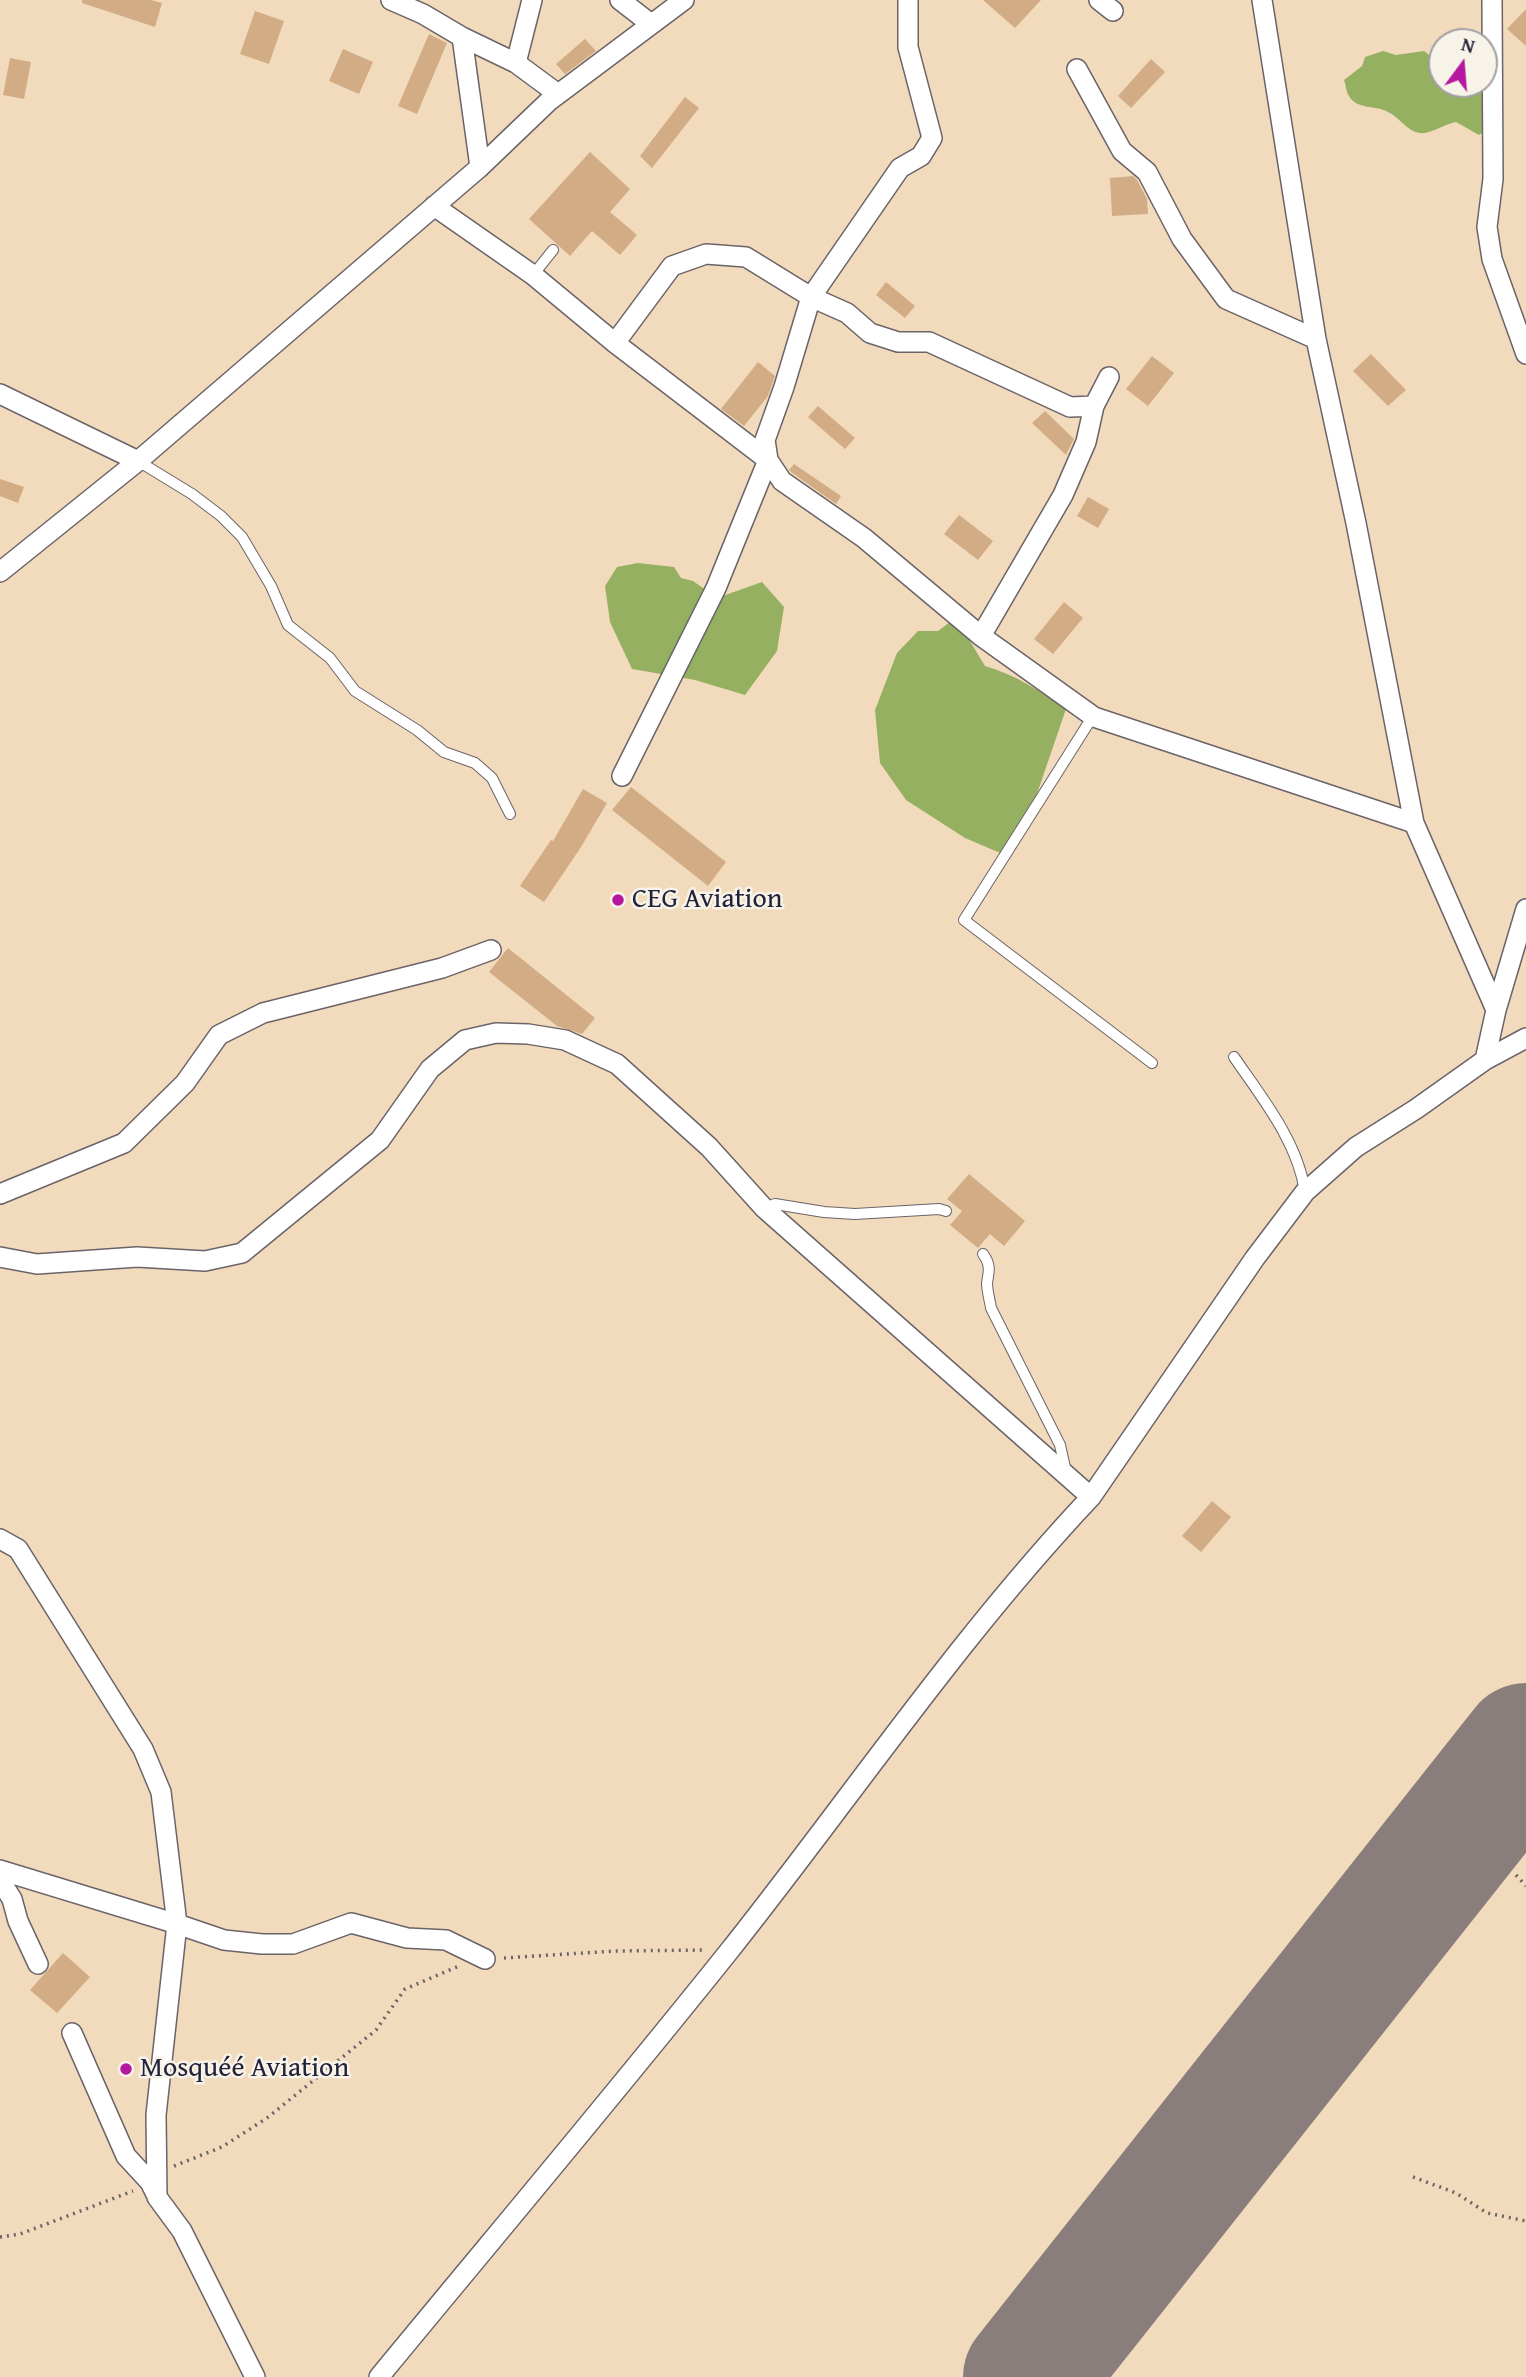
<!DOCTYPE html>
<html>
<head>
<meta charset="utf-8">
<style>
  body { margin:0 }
  #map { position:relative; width:1526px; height:2377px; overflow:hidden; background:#f2dbbc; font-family:"Gentium Book Plus",serif }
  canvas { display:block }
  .north { position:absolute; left:1428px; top:28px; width:70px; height:70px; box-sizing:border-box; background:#f7f3e8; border:2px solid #a29fa3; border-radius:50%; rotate:16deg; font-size:19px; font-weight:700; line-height:28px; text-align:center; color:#22223b }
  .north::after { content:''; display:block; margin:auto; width:24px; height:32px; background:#b5179e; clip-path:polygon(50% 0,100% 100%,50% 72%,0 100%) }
</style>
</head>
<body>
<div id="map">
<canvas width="1526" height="2377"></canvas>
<div class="north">N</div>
</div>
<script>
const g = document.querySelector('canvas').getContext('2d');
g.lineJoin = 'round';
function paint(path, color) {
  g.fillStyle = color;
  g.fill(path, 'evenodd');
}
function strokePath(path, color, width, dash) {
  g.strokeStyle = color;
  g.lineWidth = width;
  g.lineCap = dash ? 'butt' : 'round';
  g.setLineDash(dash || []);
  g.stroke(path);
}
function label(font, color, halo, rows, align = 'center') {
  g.font = font + ' "Gentium Book Plus",serif';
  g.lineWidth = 5;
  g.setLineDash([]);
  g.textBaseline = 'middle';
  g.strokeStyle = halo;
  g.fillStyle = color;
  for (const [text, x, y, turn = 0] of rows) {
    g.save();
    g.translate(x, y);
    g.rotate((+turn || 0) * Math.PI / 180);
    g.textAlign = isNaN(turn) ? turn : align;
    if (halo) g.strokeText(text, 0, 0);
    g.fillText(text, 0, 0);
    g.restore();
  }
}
paint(new Path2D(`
  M1383,51L1396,55L1424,51L1442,65V84H1482L1485,131L1479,135L1456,122C1446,124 1435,131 1425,133C1409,135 1401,118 1388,112C1376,105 1357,110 1349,96C1346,92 1346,85 1344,80L1362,66L1365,57Z
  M638,563L674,567L681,578L693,581L717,598L762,582L784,607L777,651L745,695L695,680L632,669L610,622L605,586L617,567Z
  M950,622L959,623L985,666C1016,675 1040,691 1066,709L1028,820L1005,855L965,838L906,800L880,763L875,710L897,653L918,631H938Z`), '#96b061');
strokePath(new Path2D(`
  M1028,2377L1526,1748`), '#8a7e7c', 130);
paint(new Path2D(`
  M82,0H151L162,3L155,27L82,3Z
  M983,0H1041L1015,28Z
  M1526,9V46L1507,29Z
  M255,11L284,21L269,64L240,54Z
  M429,34L447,43L417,114L398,106Z
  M585,39L596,51L565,74L556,64Z
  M343,49L373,62L359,94L329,81Z
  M10,58L31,62L24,99L3,95Z
  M1151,59L1165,72L1131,108L1118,96Z
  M685,97L699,108L652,168L640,156Z
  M590,152L630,189L610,212L637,235L620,255L592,231L570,256L529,219Z
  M1133,176L1137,180L1147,199L1148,214L1112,216L1110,178Z
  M886,282L915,306L905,318L876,295Z
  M1371,354L1406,390L1388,406L1353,371Z
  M1152,356L1174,373L1148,406L1126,389Z
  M758,362L775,376L768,396L744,426L721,409Z
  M818,406L855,438L845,449L808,417Z
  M1045,411L1074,439L1066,455L1032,423Z
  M794,464L841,496L836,504L791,472L789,470Z
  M0,479L24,487L18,503L0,496Z
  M1088,497L1109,509L1098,528L1077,516Z
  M959,515L993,541L978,560L944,534Z
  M1064,602L1083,618L1053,654L1034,639Z
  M631,787L726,862L708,886L612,810Z
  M583,789L607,803L581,847L544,902L520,886L551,840L553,841Z
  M508,948L595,1018L582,1034L557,1026L489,972Z
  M969,1174L1025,1221L1004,1246L990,1234L978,1248L950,1225L962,1211L947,1199Z
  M1212,1501L1231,1517L1201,1552L1182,1536Z
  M63,1953L90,1977L57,2013L30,1990Z`), '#d2ac85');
const service = new Path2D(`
  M533,275L553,250
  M138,461L192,494L221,516L242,537L271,586L288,625L330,658L355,691L417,730L444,752L475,763L492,778L510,814
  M1093,716L964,920L1152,1063
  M1234,1057C1262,1098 1298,1142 1305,1192
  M765,1208L775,1204L824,1212L855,1214L939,1209L946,1211
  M983,1254C991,1265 989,1271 987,1283C987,1291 990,1301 991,1308L1060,1445L1066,1472`);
const minor = new Path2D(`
  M391,0L423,14L462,37L516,63L558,94
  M620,0L651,24
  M1099,0L1113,11
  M1262,0L1316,339L1356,523L1414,823L1496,1010
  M1492,0L1493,179L1487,227L1492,259L1526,354
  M462,37L480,167
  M516,63L532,0
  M1077,69L1122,151L1147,172L1182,239L1226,299L1316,339
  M434,206L533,275L615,343L768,460L782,481L864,538L981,636L1094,717L1414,823
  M615,343L672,266L706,254L746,257L811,297L847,313L870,333L898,342H929L1070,407L1094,406
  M0,394L138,461
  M0,572L138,461L480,167L549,101L684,0
  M981,636L1063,495L1086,442L1094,406L1109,377
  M622,776L716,588L768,460L765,440L784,387L811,297L900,168L921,156L932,138L908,47V0
  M1485,1060L1496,1010L1526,909
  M0,1194L124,1143L185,1083L219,1035L263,1013L442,968L491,950
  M0,1257L37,1264L137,1257L205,1261L242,1253L380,1140L430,1069L465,1040L496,1033L528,1034L565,1040L617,1064L709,1147L764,1208L1091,1497
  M0,1539L18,1549L143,1749L161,1792L177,1924L224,1940L262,1944H293L351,1923L407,1938L446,1940L485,1959
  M0,1870L177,1924L156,2115L157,2197L182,2231L255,2377
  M0,1880L12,1899L18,1921L38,1964
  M72,2033L126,2156L150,2182L157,2196
  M379,2377C496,2235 615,2094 730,1950C850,1799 958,1638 1091,1497L1255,1258L1305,1192L1356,1147L1416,1109L1485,1060L1526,1038`);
strokePath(service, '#6b6368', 12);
strokePath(minor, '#6b6368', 22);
strokePath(new Path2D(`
  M1516,1875L1526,1886
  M504,1958L615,1951L706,1950
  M174,2166L222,2147L267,2118L376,2030L405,1989L459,1966
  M1413,2177L1456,2193L1487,2213L1526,2221
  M0,2237L20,2234L133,2191`), '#6b6368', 3.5, [2, 5]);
strokePath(service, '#fff', 10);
strokePath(minor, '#fff', 19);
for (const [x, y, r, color] of [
  [618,900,7,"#b5179e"],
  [126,2069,7,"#b5179e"]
]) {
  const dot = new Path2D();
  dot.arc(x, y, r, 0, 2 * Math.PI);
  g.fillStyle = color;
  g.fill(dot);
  strokePath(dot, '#f7f3e8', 2.5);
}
label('28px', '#22223b', '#f7f3e8', [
  ["CEG Aviation",632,900],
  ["Mosquéé Aviation",140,2069]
], 'left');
</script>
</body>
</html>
